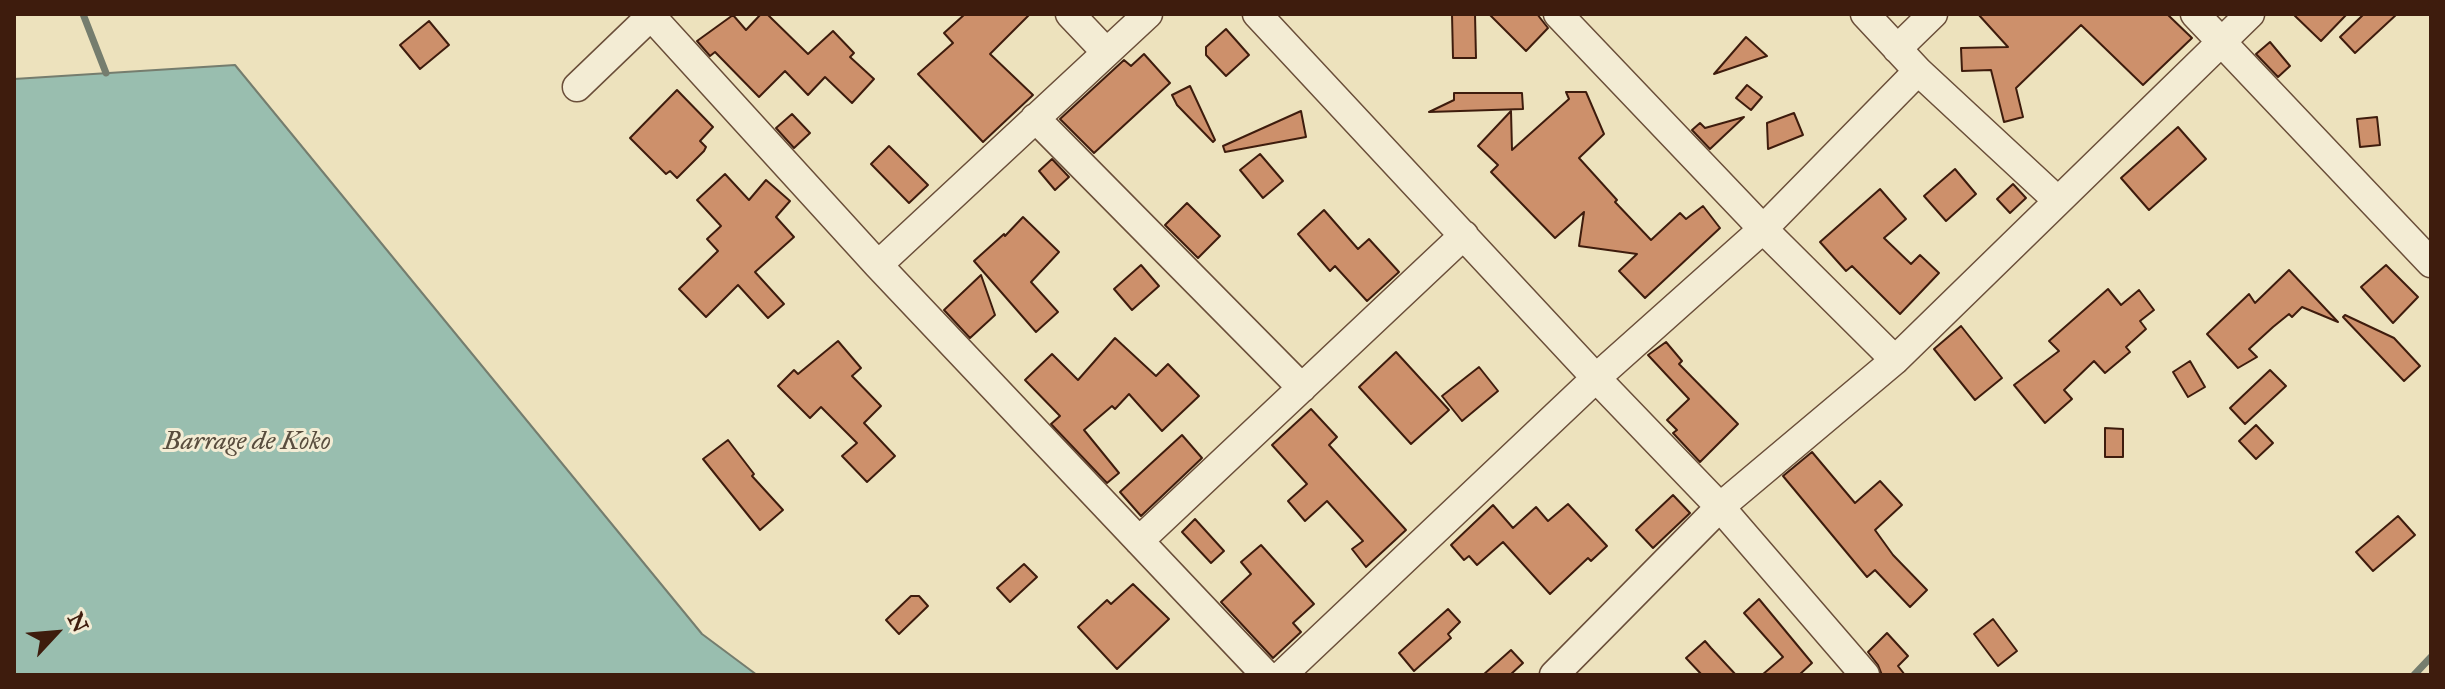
<!DOCTYPE html>
<html>
<head>
<meta charset="utf-8">
<style>
  body { margin:0 }
  #map { position:relative; width:2445px; height:689px; overflow:hidden; background:#ede2bd; font-family:"IM FELL Great Primer",serif }
  canvas { display:block }
  .frame { position:absolute; inset:0; border:16px solid #3e1c0d; pointer-events:none }
  .north { position:absolute; left:16px; top:593px; width:80px; height:80px; -webkit-text-stroke:6px #f3ecd4; paint-order:stroke; rotate:64deg; font-size:22px; font-weight:700; line-height:32px; text-align:center; color:#3e1c0d }
  .north::after { content:''; display:block; margin:auto; width:28px; height:36px; background:#3e1c0d; clip-path:polygon(50% 0,100% 100%,50% 72%,0 100%) }
</style>
</head>
<body>
<div id="map">
<canvas width="2445" height="689"></canvas>
<div class="frame"></div>
<div class="north">N</div>
</div>
<script>
const g = document.querySelector('canvas').getContext('2d');
g.lineJoin = 'round';
function paint(path, color) {
  g.fillStyle = color;
  g.fill(path, 'evenodd');
}
function strokePath(path, color, width, dash) {
  g.strokeStyle = color;
  g.lineWidth = width;
  g.lineCap = dash ? 'butt' : 'round';
  g.setLineDash(dash || []);
  g.stroke(path);
}
function label(font, color, halo, rows, align = 'center') {
  g.font = font + ' "IM FELL Great Primer",serif';
  g.lineWidth = 6;
  g.setLineDash([]);
  g.textBaseline = 'middle';
  g.strokeStyle = halo;
  g.fillStyle = color;
  for (const [text, x, y, turn = 0] of rows) {
    g.save();
    g.translate(x, y);
    g.rotate((+turn || 0) * Math.PI / 180);
    g.textAlign = isNaN(turn) ? turn : align;
    if (halo) g.strokeText(text, 0, 0);
    g.fillText(text, 0, 0);
    g.restore();
  }
}
const water = new Path2D(`
  M235,65L702,634L757,675H14V79Z`);
paint(water, '#99beaf');
strokePath(water, '#757d6e', 2);
strokePath(new Path2D(`
  M83,14L106,73
  M2414,675L2431,657`), '#757d6e', 7);
const building = new Path2D(`
  M761,14H767L808,54L833,31L854,53L850,57L874,79L852,103L825,77L808,95L785,71L759,97L715,52L710,56L697,41L733,15L746,30Z
  M965,14H1030L990,54L1033,95L983,142L918,74L953,43L944,33Z
  M1452,14H1475L1476,58H1453Z
  M1489,14H1537L1548,28L1526,51Z
  M1978,14H2167L2192,38L2143,85L2081,25L2016,88L2023,117L2004,122L1991,70L1962,71L1961,48L2008,47Z
  M2293,14H2347L2321,41Z
  M2364,14H2397L2355,53L2340,37Z
  M429,21L449,45L420,69L400,45Z
  M1226,29L1249,55L1226,76L1206,55V47Z
  M1746,37L1767,56L1714,74Z
  M2270,42L2290,66L2278,77L2256,54Z
  M1144,54L1170,83L1094,153L1060,119L1124,60L1131,66Z
  M1747,85L1762,97L1751,110L1736,98Z
  M1190,86L1215,140L1213,142L1177,105L1172,95Z
  M677,90L713,127L700,141L706,147L704,151L677,178L670,171L666,174L630,138Z
  M1566,92H1586L1604,134L1579,158L1617,200L1615,202L1651,240L1680,213L1686,219L1703,206L1720,228L1645,298L1619,271L1637,254L1579,246L1584,212L1555,238L1491,172L1498,165L1478,146L1511,111L1512,150L1569,99Z
  M1454,93H1522L1523,109L1429,112L1454,100Z
  M1301,111L1306,137L1225,152L1223,146Z
  M1794,113L1803,135L1768,149L1767,123Z
  M792,114L810,133L794,148L776,128Z
  M1744,117L1710,149L1692,130L1700,123L1705,128Z
  M2377,117L2380,145L2360,147L2357,119Z
  M2178,127L2206,159L2149,210L2121,178Z
  M889,146L928,185L909,203L871,164Z
  M1260,154L1283,181L1263,198L1240,170Z
  M1052,159L1069,177L1055,190L1039,171Z
  M1955,169L1976,194L1946,221L1924,196Z
  M725,174L749,200L766,180L790,201L776,217L794,237L755,272L784,304L768,318L738,285L706,317L679,289L718,251L707,239L721,226L697,200Z
  M2013,184L2026,198L2010,213L1997,199Z
  M1880,189L1906,219L1884,238L1911,264L1920,255L1939,273L1900,314L1852,266L1846,271L1820,242Z
  M1187,203L1220,236L1198,258L1165,225Z
  M1324,210L1358,249L1369,239L1399,272L1367,301L1335,266L1330,271L1298,234Z
  M1023,217L1059,252L1031,282L1058,312L1036,332L974,261L1004,234L1005,236Z
  M1141,265L1159,286L1132,310L1114,289Z
  M2386,265L2418,297L2393,323L2361,287Z
  M2289,270L2338,322L2302,307L2292,317L2289,314L2273,327L2249,349L2257,357L2238,368L2207,334L2249,294L2255,303Z
  M981,275L995,315L970,338L944,310Z
  M2108,289L2121,305L2139,290L2154,310L2140,321L2146,329L2126,347L2130,352L2105,373L2094,361L2064,390L2072,399L2045,423L2014,385L2059,351L2049,341Z
  M2345,315L2394,338L2420,366L2404,381L2343,317Z
  M1961,326L2002,378L1975,400L1934,349Z
  M1115,338L1156,376L1168,364L1199,396L1162,431L1129,394L1115,409L1112,406L1084,430L1119,473L1107,483L1051,424L1060,416L1025,380L1052,354L1078,380Z
  M838,341L861,368L852,376L881,406L864,423L895,456L867,482L842,456L857,443L821,407L810,418L778,386L794,370L798,374Z
  M1666,342L1682,361L1679,364L1738,424L1700,462L1673,433L1677,430L1667,420L1689,399L1648,355Z
  M1396,352L1449,410L1411,444L1359,387Z
  M2190,361L2205,387L2188,397L2173,372Z
  M1479,367L1498,391L1462,421L1442,396Z
  M2270,370L2286,386L2245,424L2230,408Z
  M1311,409L1337,437L1329,445L1406,530L1366,567L1352,549L1363,541L1327,501L1305,521L1288,501L1307,484L1272,445Z
  M2256,425L2273,443L2256,459L2239,441Z
  M2105,428L2123,429V457H2105Z
  M1182,435L1202,458L1141,516L1120,492Z
  M728,440L754,474L752,476L783,510L760,530L703,459Z
  M1812,452L1855,503L1880,481L1902,505L1875,530L1893,555L1927,590L1910,607L1875,570L1867,577L1783,476Z
  M1673,495L1690,513L1653,548L1636,530Z
  M1568,504L1607,546L1591,561L1588,558L1550,594L1503,542L1477,565L1469,556L1464,560L1451,545L1493,505L1513,528L1536,507L1548,521Z
  M2398,516L2415,535L2373,571L2356,552Z
  M1195,519L1224,551L1211,563L1182,532Z
  M1261,545L1314,604L1293,623L1301,632L1273,658L1221,602L1251,574L1241,562Z
  M1024,564L1037,577L1010,602L997,588Z
  M1133,584L1169,619L1117,669L1078,627L1107,600L1111,604Z
  M911,596H919L928,606L899,634L886,620Z
  M1759,599L1812,663L1799,675H1762L1783,657L1744,613Z
  M1448,609L1460,622L1448,634L1451,638L1414,671L1399,653Z
  M1993,619L2017,651L1998,666L1974,634Z
  M1887,633L1908,656L1898,666L1905,675H1882L1878,665L1868,652Z
  M1705,641L1711,648L1736,675H1702L1686,658Z
  M1511,650L1523,663L1510,675H1483Z`);
paint(building, '#cd906b');
strokePath(building, '#3e1c0d', 2);
const street = new Path2D(`
  M1070,14L1106,52
  M1257,14L1596,378L1720,507L1865,675
  M1558,14L1763,229L1895,360
  M1865,14L1918,71L2057,200
  M2195,14L2431,263
  M651,16L878,265L1266,675
  M1897,49L1933,14
  M577,87L653,14
  M1035,118L1302,388
  M878,265L1148,14
  M1139,541L1464,235
  M1282,675L1596,378L1763,229L1918,71
  M1554,675L1720,507L1895,360L2250,14`);
strokePath(street, '#6a4e39', 31);
strokePath(street, '#f3ecd4', 28);
label('italic 26px', '#594d3e', '#f3ecd4', [
  ["Barrage de Koko",247,443]
]);
</script>
</body>
</html>
